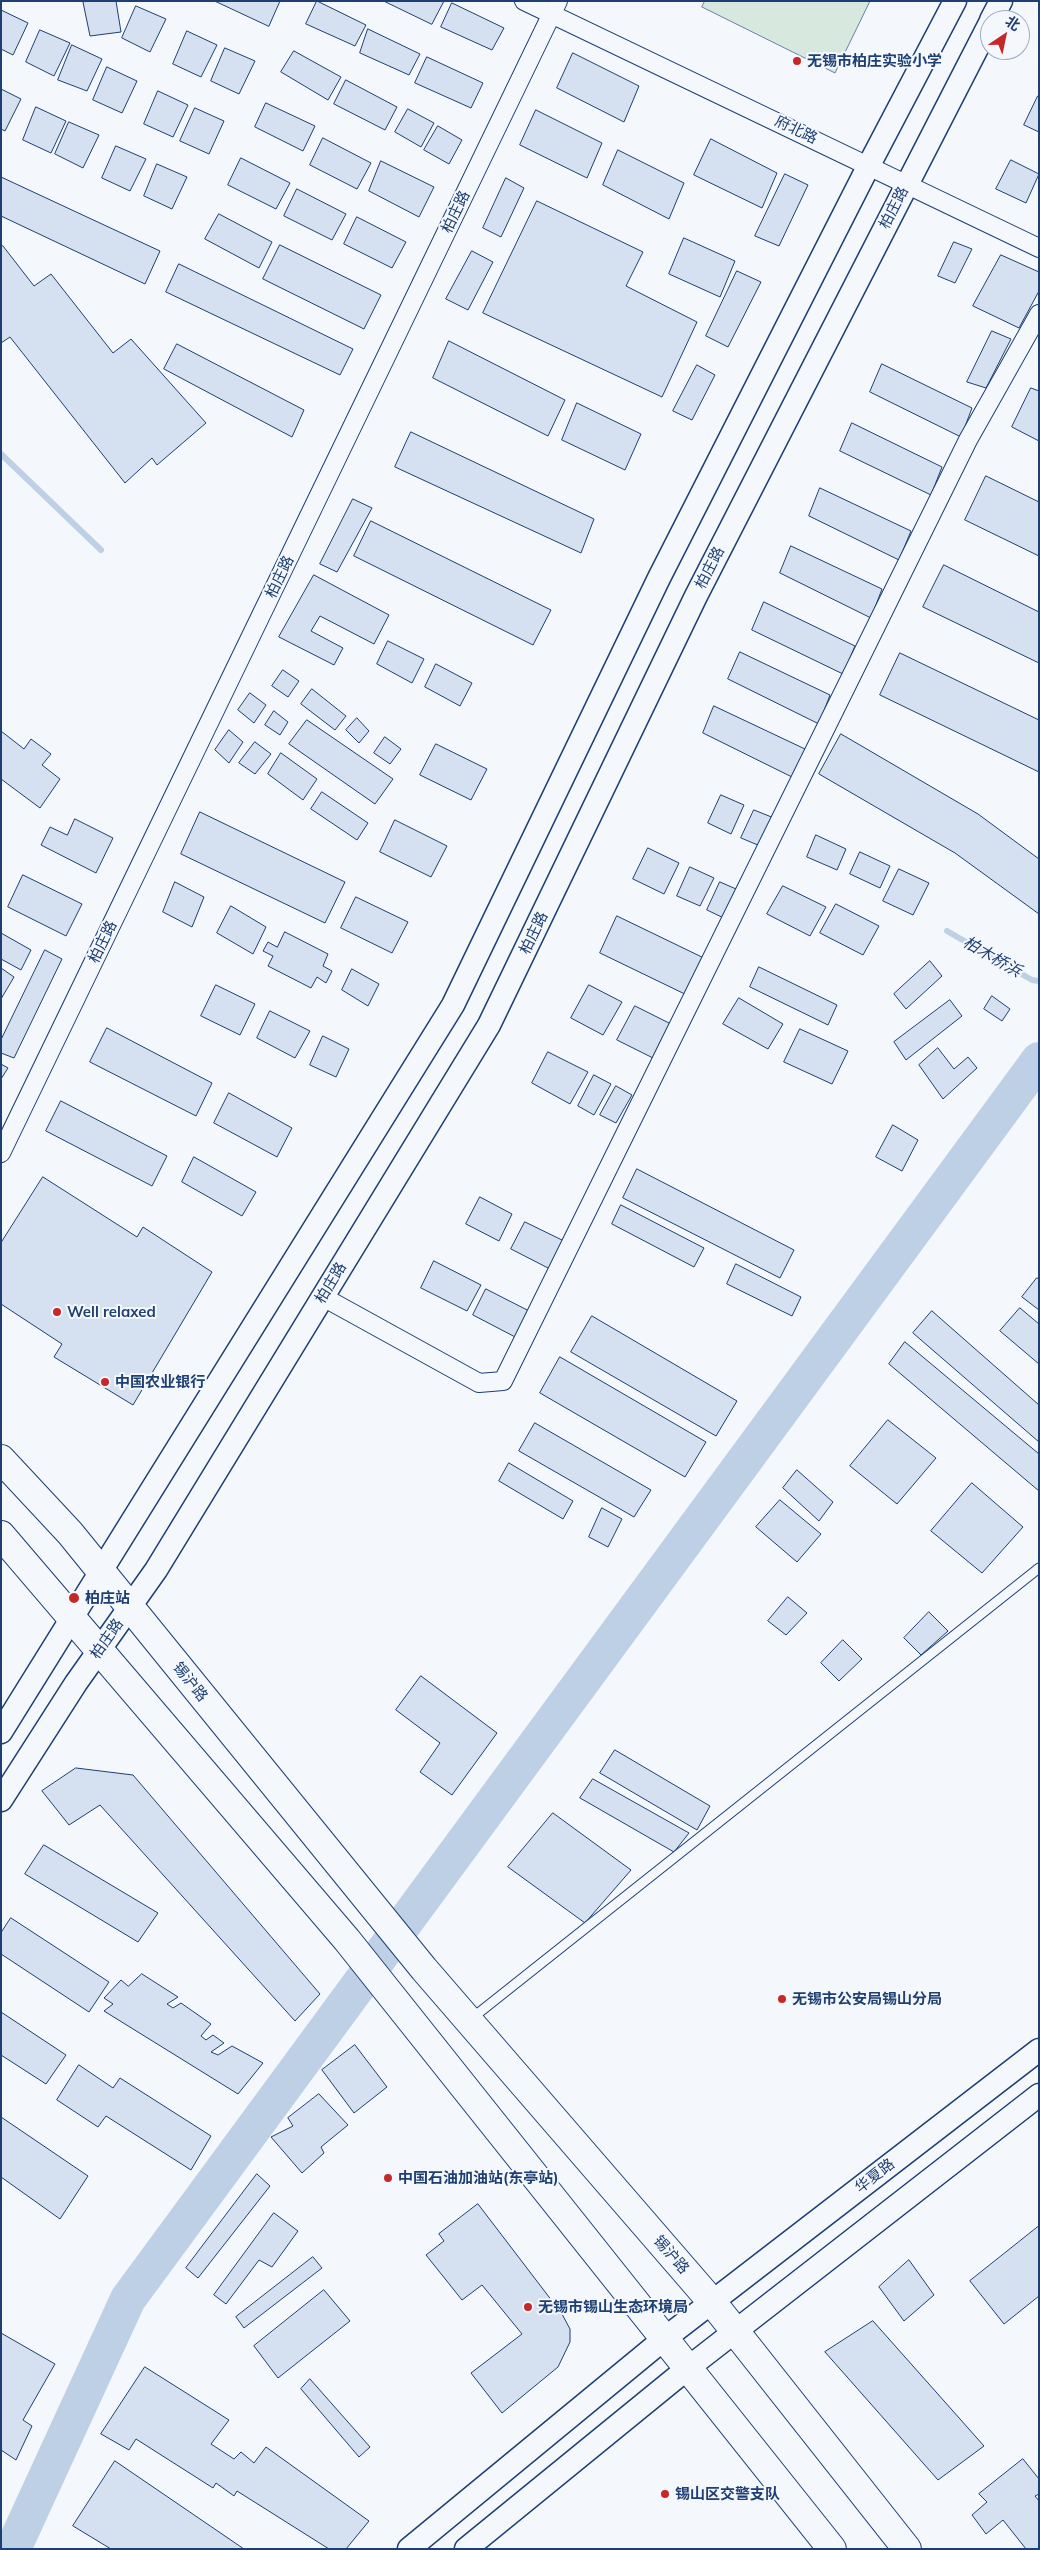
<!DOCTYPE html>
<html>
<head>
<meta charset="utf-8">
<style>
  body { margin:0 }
  #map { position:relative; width:1040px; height:2550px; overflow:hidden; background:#f4f7fb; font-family:Mulish,"Noto Sans SC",sans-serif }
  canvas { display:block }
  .frame { position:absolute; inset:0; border:2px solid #1d3f73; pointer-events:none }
  .north { position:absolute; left:980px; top:10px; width:50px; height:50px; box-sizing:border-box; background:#f4f7fb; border:1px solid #9eadc5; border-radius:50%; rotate:34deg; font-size:14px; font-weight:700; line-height:20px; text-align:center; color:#1d3f73 }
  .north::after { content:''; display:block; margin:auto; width:18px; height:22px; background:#c62828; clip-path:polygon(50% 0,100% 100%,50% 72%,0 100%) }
</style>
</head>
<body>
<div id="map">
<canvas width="1040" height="2550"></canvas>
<div class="frame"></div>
<div class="north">北</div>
</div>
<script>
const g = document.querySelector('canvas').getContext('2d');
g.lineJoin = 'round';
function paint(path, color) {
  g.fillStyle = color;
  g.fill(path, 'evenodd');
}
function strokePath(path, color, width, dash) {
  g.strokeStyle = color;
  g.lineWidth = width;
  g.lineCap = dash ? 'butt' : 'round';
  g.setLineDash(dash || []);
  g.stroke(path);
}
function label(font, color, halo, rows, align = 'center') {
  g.font = font + ' Mulish,"Noto Sans SC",sans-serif';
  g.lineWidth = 4;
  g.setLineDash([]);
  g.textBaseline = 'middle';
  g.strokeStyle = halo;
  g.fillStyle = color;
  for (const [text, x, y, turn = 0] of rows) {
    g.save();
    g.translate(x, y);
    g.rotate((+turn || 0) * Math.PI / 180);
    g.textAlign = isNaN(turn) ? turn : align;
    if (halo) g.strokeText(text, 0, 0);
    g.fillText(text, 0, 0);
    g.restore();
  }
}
const green = new Path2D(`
  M705,1H870L835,73L702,7Z`);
paint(green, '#d7e8df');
strokePath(green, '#687fa3', 1);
strokePath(new Path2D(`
  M1,454L101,550
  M947,931L1032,980L1039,981`), '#bed0e5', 6);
strokePath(new Path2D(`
  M13,2549L128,2299L1039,1060`), '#bed0e5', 36);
const building = new Path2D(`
  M116,1L121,32L90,36L83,2Z
  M215,1H280L269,26Z
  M317,1L366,25L355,46L306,24Z
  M384,1H444L432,24Z
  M452,3L504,28L492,50L441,27Z
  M136,6L166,19L150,52L122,38Z
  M1,10L28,23L13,55L1,49Z
  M368,29L420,54L409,75L360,53Z
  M40,30L70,43L54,76L26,62Z
  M187,31L217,45L201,77L173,64Z
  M72,45L102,59L87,91L58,80Z
  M225,48L255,61L239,94L211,81Z
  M294,51L341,77L328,100L281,72Z
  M573,53L639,86L624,122L557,88Z
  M427,57L483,83L471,108L415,83Z
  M107,67L137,81L122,113L93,100Z
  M346,80L397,107L385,130L334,104Z
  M1,89L21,99L5,131L1,129Z
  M158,91L188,105L173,137L144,124Z
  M1038,96H1039V132L1024,125Z
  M266,103L315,126L303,151L255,127Z
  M36,107L66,121L51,153L23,140Z
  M195,108L224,121L209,154L180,141Z
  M408,109L434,123L421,147L395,132Z
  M536,110L602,143L587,178L520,145Z
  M69,122L99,135L83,168L55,154Z
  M438,126L462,140L449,164L424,150Z
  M323,138L371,163L357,189L310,165Z
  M711,139L777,173L762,208L694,175Z
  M116,146L146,159L130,191L102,178Z
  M618,150L684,183L669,219L603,185Z
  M241,158L290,183L276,209L228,185Z
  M1011,160L1039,174L1026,203L996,189Z
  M381,161L434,187L419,217L369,191Z
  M157,164L187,177L172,209L144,196Z
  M785,174L808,185L779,246L755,236Z
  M1,177L160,251L145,284L1,216Z
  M506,178L524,188L501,237L483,228Z
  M297,189L346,214L332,240L284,216Z
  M537,201L643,252L626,286L697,322L662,397L483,313Z
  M219,214L272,242L259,268L205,239Z
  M357,217L406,242L392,268L344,244Z
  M684,238L735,261L720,297L669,274Z
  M954,242L972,249L955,283L938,276Z
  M280,245L381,295L364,329L263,279Z
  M3,246L34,286L51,274L113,353L131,339L206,423L157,465L152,458L125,483L10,337L1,343V247Z
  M472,251L493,262L468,310L446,299Z
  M1001,255L1039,272V291L1019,328L973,306Z
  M179,264L353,349L340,375L166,292Z
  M737,271L761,282L728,347L706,336Z
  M992,331L1011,339L986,388L967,382Z
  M449,341L565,400L548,436L433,378Z
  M177,344L304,410L292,437L164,369Z
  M882,364L972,408L961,437L870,392Z
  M697,365L715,375L692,420L673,411Z
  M1031,388L1039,391V441L1012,427Z
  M577,403L641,434L625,470L562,440Z
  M852,423L942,467L931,495L840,451Z
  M411,432L594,519L581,553L395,467Z
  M986,476L1039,502V556L965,520Z
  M820,488L911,531L899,560L809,516Z
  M353,499L372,508L337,572L320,564Z
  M371,521L551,610L533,645L354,556Z
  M791,546L882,589L871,618L780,573Z
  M944,565L1039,612V663L923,607Z
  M314,575L389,615L374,644L320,616L311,631L343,648L334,665L279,637Z
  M764,602L855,646L843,674L752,630Z
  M388,641L424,659L412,683L377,664Z
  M740,652L830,695L819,724L728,679Z
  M900,653L1039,720V772L880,695Z
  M436,664L472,683L460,706L425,687Z
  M283,670L299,681L288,697L272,686Z
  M312,689L346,716L335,730L301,704Z
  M250,693L266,705L254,723L238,710Z
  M714,706L805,749L794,778L703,733Z
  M274,711L288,722L280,735L265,725Z
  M357,718L369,731L359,743L346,730Z
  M307,720L393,779L375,804L289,744Z
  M229,730L243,742L229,763L215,750Z
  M1,731L24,749L31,739L51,754L42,765L60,779L40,808L1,779Z
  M841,734L978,814L1039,859V914L955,853L819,774Z
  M385,737L401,749L390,764L374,753Z
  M255,742L271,754L255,774L239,763Z
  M436,744L487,769L471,800L420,775Z
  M281,753L317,779L303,800L268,774Z
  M322,792L368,823L357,840L311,809Z
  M721,795L744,805L731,834L708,823Z
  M754,810L779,820L765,848L741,838Z
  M200,812L345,882L325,923L181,854Z
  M75,819L113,838L96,873L41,845L50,827L67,835Z
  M395,820L447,846L431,877L380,852Z
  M816,835L846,849L837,870L807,857Z
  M648,848L679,863L664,894L633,879Z
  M860,852L890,866L880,888L850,874Z
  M690,867L714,878L700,906L677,896Z
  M899,869L929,883L913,915L883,901Z
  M23,875L82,904L66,936L8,907Z
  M175,882L204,897L192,927L163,912Z
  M720,882L743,892L730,921L707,910Z
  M783,886L826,907L810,936L767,914Z
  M356,897L408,922L392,953L341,928Z
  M836,904L879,926L863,955L820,933Z
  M231,906L266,927L253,954L217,933Z
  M617,916L708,960L691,997L600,953Z
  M285,932L328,954L323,966L332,971L326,983L317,977L311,988L268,966L273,956L263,951L268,942L277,947Z
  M1,933L31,950L21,970L1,959Z
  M45,950L62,959L14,1058L1,1053V1040Z
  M930,961L942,976L906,1009L894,994Z
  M759,967L837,1005L828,1025L750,987Z
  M1,968L14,977L1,999Z
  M352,969L379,984L368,1006L342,990Z
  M216,985L255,1004L240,1035L201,1016Z
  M589,985L622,1002L603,1035L571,1018Z
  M992,996L1010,1009L1002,1021L984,1009Z
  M739,998L783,1024L768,1049L723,1024Z
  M950,1000L962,1016L906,1060L894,1042Z
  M635,1006L673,1025L655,1059L617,1040Z
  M270,1011L310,1031L295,1058L257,1038Z
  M107,1028L212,1083L196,1116L90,1062Z
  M800,1029L848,1051L832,1084L784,1062Z
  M323,1036L349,1049L336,1077L310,1065Z
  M938,1048L954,1069L968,1057L977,1068L943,1099L919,1065Z
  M548,1052L588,1072L570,1104L532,1083Z
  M1,1064L8,1068L1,1079Z
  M594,1075L611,1084L594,1115L578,1106Z
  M616,1086L632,1095L616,1123L600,1115Z
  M229,1093L292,1128L277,1157L214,1123Z
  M61,1101L167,1156L152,1186L46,1131Z
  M893,1125L918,1140L902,1171L876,1157Z
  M194,1157L256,1192L242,1216L182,1182Z
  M637,1169L794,1250L780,1278L623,1198Z
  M43,1177L137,1237L143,1227L212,1272L133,1405L54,1357L62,1344L1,1304V1243Z
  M480,1197L512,1214L499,1241L466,1224Z
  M621,1205L704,1248L694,1267L612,1224Z
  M525,1222L564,1241L550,1269L511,1249Z
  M434,1261L481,1285L467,1311L421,1288Z
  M736,1264L801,1297L792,1316L727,1284Z
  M1037,1278L1039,1279V1310L1022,1297Z
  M486,1289L533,1313L519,1339L473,1315Z
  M1020,1308L1039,1324V1364L1000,1331Z
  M932,1311L1039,1405V1442L913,1333Z
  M592,1316L737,1401L716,1436L571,1352Z
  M905,1342L1039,1454V1491L889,1364Z
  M560,1357L706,1442L685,1477L540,1393Z
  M888,1420L936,1458L897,1504L850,1466Z
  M535,1423L651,1490L634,1517L519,1451Z
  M509,1463L573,1501L563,1519L499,1481Z
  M797,1470L833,1502L819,1521L783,1488Z
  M972,1483L1023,1527L982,1573L931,1531Z
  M780,1500L821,1534L797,1562L756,1527Z
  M602,1508L622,1519L608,1547L589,1537Z
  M788,1597L807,1613L786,1635L768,1621Z
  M929,1612L948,1631L921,1655L904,1638Z
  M843,1640L862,1659L839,1681L821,1663Z
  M421,1676L497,1733L452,1795L420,1772L440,1743L396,1710Z
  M615,1750L710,1806L697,1830L600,1773Z
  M76,1768L133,1775L320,1994L295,2021L100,1805L69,1825L42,1791Z
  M593,1779L689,1833L674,1852L580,1798Z
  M553,1813L631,1870L585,1923L508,1867Z
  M44,1845L158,1913L138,1942L25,1874Z
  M11,1918L109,1982L89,2012L1,1954V1933Z
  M142,1974L178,1997L167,2004L173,2008L181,2003L211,2024L201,2036L206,2040L213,2035L224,2043L211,2052L218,2055L232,2046L263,2063L238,2094L104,2011L113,2004L104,1998L121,1980L128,1986Z
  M1,2012L66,2055L46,2084L1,2055Z
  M355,2045L387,2087L354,2113L322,2070Z
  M79,2065L113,2088L120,2078L211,2136L191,2170L106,2116L98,2127L57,2100Z
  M319,2094L348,2125L321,2147L324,2153L302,2173L271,2137L293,2126L288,2118Z
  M1,2117L88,2176L60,2219L1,2177Z
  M257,2174L270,2186L198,2278L186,2268Z
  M478,2204L562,2314L570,2329V2342L558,2367L502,2413L471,2373L522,2334L482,2285L462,2300L426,2255L444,2241L439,2234Z
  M274,2213L298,2231L272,2267L259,2260L226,2304L214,2295Z
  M1039,2226V2296L1004,2324L970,2281Z
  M313,2257L322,2268L244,2328L236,2317Z
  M909,2260L934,2295L904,2321L879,2287Z
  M324,2290L350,2321L278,2378L254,2346Z
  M873,2321L984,2446L938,2480L825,2352Z
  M1,2333L55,2364L23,2420L32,2426L16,2460L1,2450Z
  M145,2367L229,2420L211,2444L234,2459L241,2452L254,2463L266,2447L369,2521L346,2549H329L237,2491L234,2496L216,2483L213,2488L136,2439L129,2450L101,2434Z
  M310,2379L370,2447L359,2457L301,2389Z
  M1023,2459L1039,2479V2494L1035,2496L1039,2501V2549H1026L1003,2520L986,2534L972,2515L987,2502L979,2494Z
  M115,2461L244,2549H111L73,2526Z`);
paint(building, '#d5e0f0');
strokePath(building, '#1d3f73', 1);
const service = new Path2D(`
  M471,2019L1039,1568`);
const minor = new Path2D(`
  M524,1L1039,248
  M1,1153L558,1
  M323,1297L479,1383L503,1381L968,440L1039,314`);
const tertiary = new Path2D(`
  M991,20L1001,1
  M1,1732L453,1005L659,578L869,165L955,1
  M1,1800L76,1683L156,1570L489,1025L696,596L990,23
  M409,2549L664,2339L1039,2050
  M466,2549L688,2368L1039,2095`);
const primary = new Path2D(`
  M1,1459L70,1533L424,1969L712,2302L907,2549
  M1,1535L347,1940L832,2549`);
strokePath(service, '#1d3f73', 11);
strokePath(minor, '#1d3f73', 20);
strokePath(tertiary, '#1d3f73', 25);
strokePath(primary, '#1d3f73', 30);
strokePath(service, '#f4f7fb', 9);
strokePath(minor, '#f4f7fb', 18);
strokePath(tertiary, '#f4f7fb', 22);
strokePath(primary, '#f4f7fb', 28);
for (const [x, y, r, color] of [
  [797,61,5,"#c62828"],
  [57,1312,5,"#c62828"],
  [105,1382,5,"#c62828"],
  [74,1598,6,"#c62828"],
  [782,1999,5,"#c62828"],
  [388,2178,5,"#c62828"],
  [528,2307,5,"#c62828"],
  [665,2494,5,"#c62828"]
]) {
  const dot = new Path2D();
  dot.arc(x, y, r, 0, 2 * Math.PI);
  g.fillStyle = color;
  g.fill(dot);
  strokePath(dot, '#f4f7fb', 2);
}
label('bold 15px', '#1d3f73', '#f4f7fb', [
  ["无锡市柏庄实验小学",807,61],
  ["Well relaxed",67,1312],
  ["中国农业银行",115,1382],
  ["柏庄站",85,1598],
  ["无锡市公安局锡山分局",792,1999],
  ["中国石油加油站(东亭站)",398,2178],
  ["无锡市锡山生态环境局",538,2307],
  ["锡山区交警支队",675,2494]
], 'left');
label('15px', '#1d3f73', '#f4f7fb', [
  ["府北路",796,130,26],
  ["柏庄路",894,208,-63],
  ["柏庄路",456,212,-64],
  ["柏庄路",710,568,-63],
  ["柏庄路",280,577,-64],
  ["柏庄路",534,933,-64],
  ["柏庄路",103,942,-64],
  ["柏庄路",331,1283,-59],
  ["柏庄路",107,1639,-55],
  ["锡沪路",190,1682,51],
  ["华夏路",875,2176,-38],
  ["锡沪路",671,2255,49]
]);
label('italic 16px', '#1d3f73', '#f4f7fb', [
  ["柏木桥浜",992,957,30]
]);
</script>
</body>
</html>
